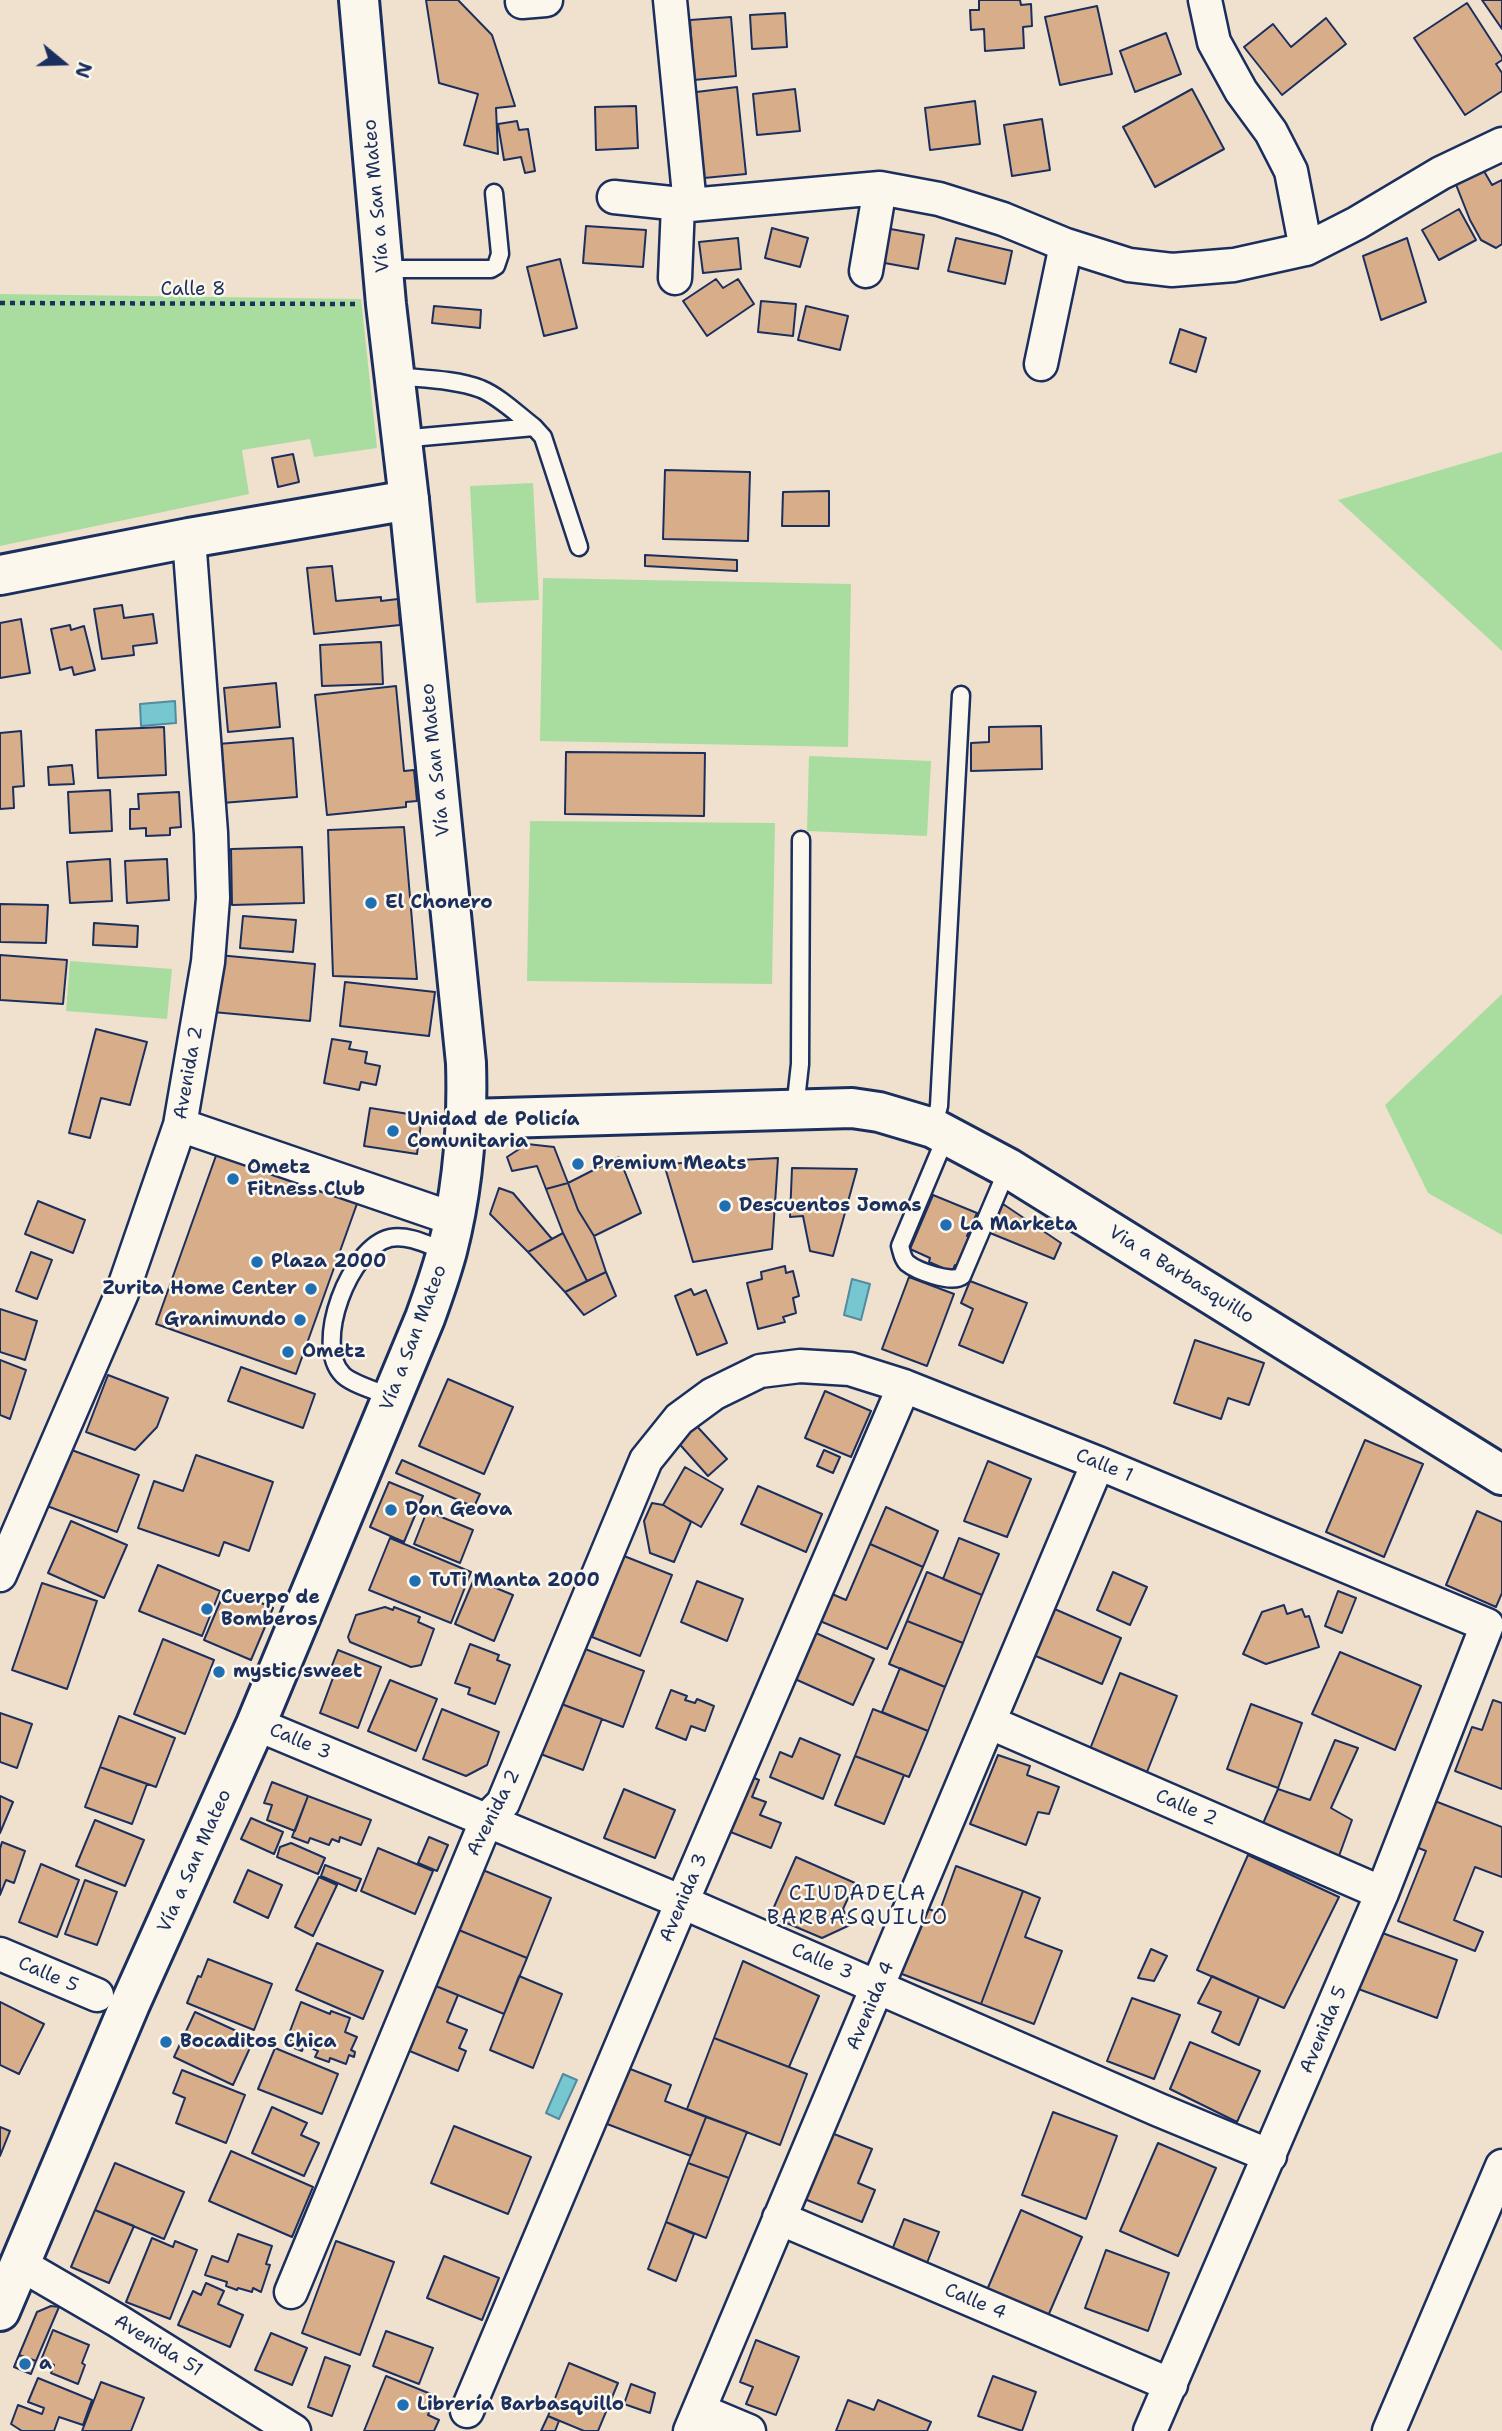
<!DOCTYPE html>
<html>
<head>
<meta charset="utf-8">
<style>
  body { margin:0 }
  #map { position:relative; width:1502px; height:2431px; overflow:hidden; background:#f0e1ce; font-family:"Shantell Sans",sans-serif }
  canvas { display:block }
  .north { position:absolute; left:28px; top:28px; width:70px; height:70px; -webkit-text-stroke:5px #fbf7ec; paint-order:stroke; rotate:109deg; font-size:19px; font-weight:700; line-height:28px; text-align:center; color:#1b2f5e }
  .north::after { content:''; display:block; margin:auto; width:24px; height:32px; background:#1b2f5e; clip-path:polygon(50% 0,100% 100%,50% 72%,0 100%) }
</style>
</head>
<body>
<div id="map">
<canvas width="1502" height="2431"></canvas>
<div class="north">N</div>
</div>
<script>
const g = document.querySelector('canvas').getContext('2d');
g.lineJoin = 'round';
function paint(path, color) {
  g.fillStyle = color;
  g.fill(path, 'evenodd');
}
function strokePath(path, color, width, dash) {
  g.strokeStyle = color;
  g.lineWidth = width;
  g.lineCap = dash ? 'butt' : 'round';
  g.setLineDash(dash || []);
  g.stroke(path);
}
function label(font, color, halo, rows, align = 'center') {
  g.font = font + ' "Shantell Sans",sans-serif';
  g.lineWidth = 5;
  g.setLineDash([]);
  g.textBaseline = 'middle';
  g.strokeStyle = halo;
  g.fillStyle = color;
  for (const [text, x, y, turn = 0] of rows) {
    g.save();
    g.translate(x, y);
    g.rotate((+turn || 0) * Math.PI / 180);
    g.textAlign = isNaN(turn) ? turn : align;
    if (halo) g.strokeText(text, 0, 0);
    g.fillText(text, 0, 0);
    g.restore();
  }
}
paint(new Path2D(`
  M0,294L361,299L377,448L314,457L310,439L242,450L249,494L0,546Z
  M1502,452V651L1338,500Z
  M533,483L539,600L476,603L470,486Z
  M543,578L851,584L848,747L540,741Z
  M809,756L931,761L927,836L807,831Z
  M530,821L775,823L772,984L527,981Z
  M70,961L172,969L167,1019L66,1011Z
  M1502,994V1235L1428,1193L1385,1105Z`), '#a9dd9f');
const water = new Path2D(`
  M175,701L176,723L141,726L140,704Z
  M852,1279L870,1284L861,1320L844,1315Z
  M563,2074L577,2080L559,2119L546,2113Z`);
paint(water, '#76c7d0');
strokePath(water, '#528aa2', 2);
const building = new Path2D(`
  M426,0H458L492,35L515,106L496,108L498,154L464,145L478,94L439,83Z
  M979,0H1020L1021,5L1031,4L1032,26L1023,27L1024,48L985,51L984,29L971,30L970,10H979Z
  M1482,0H1502V29Z
  M1467,3L1502,57V60L1496,64L1502,73V91L1465,115L1414,38Z
  M1097,6L1112,74L1060,85L1045,17Z
  M785,13L787,47L752,49L750,15Z
  M731,17L736,76L694,80L690,20Z
  M1326,18L1346,44L1282,95L1244,47L1273,24L1291,47Z
  M1166,33L1181,74L1135,92L1120,51Z
  M737,87L746,174L704,178L698,118L682,120L680,94Z
  M795,89L800,131L757,135L753,94Z
  M1192,89L1224,149L1155,187L1123,127Z
  M975,101L980,144L930,150L925,108Z
  M636,106L638,148L596,150L595,107Z
  M1042,119L1050,170L1012,176L1004,125Z
  M517,121L519,130L528,129L535,171L525,173L521,157L504,160L498,124Z
  M1477,159L1492,185L1502,180V244L1496,248L1481,240L1470,220L1451,172Z
  M1459,209L1476,240L1439,260L1422,230Z
  M586,226L646,230L643,267L583,263Z
  M772,228L808,238L800,267L765,258Z
  M885,228L924,235L918,269L879,262Z
  M738,238L741,269L703,273L699,242Z
  M956,238L1012,251L1005,284L948,271Z
  M1407,238L1426,302L1381,320L1363,256Z
  M560,259L577,328L544,336L527,267Z
  M716,279L723,288L738,279L754,304L707,336L683,301Z
  M761,301L796,304L793,336L758,332Z
  M434,306L481,310L480,328L432,323Z
  M806,306L848,316L840,350L798,340Z
  M1180,329L1206,338L1196,372L1170,363Z
  M293,454L299,482L278,487L272,458Z
  M665,470L750,472L748,541L663,539Z
  M829,491V526H782L783,492Z
  M645,555L737,560V571L645,566Z
  M332,566L336,601L381,597V601L398,599L400,625L314,634L307,568Z
  M122,605L124,618L153,614L157,643L133,646L134,655L102,659L94,609Z
  M21,619L30,673L0,678V623Z
  M70,625L71,630L84,626L95,670L74,675L72,667L60,670L51,629Z
  M381,642L383,684L322,686L320,645Z
  M276,683L280,727L228,732L224,688Z
  M396,686L404,771L414,770L417,801L406,802V807L327,815L315,695Z
  M1041,726L1042,769L971,771V743L989,742V727Z
  M164,727L166,775L98,778L96,730Z
  M21,731L24,786L13,787L14,808L0,809V733Z
  M293,738L297,797L222,803L218,744Z
  M566,752L705,753L704,816L565,814Z
  M72,765L74,784L49,785L48,767Z
  M110,790L112,831L70,833L68,792Z
  M179,792L181,827L170,828V835L146,836V828L130,829V809H139L138,794Z
  M404,827L417,979L333,976L328,830Z
  M302,847L304,903L232,905L231,849Z
  M110,859L112,901L70,903L67,862Z
  M167,859L169,900L127,903L125,861Z
  M0,904L48,905L46,943L0,942Z
  M243,916L296,920L293,952L240,948Z
  M94,923L138,926L137,947L93,945Z
  M0,955L67,960L63,1004L0,1000Z
  M218,955L315,964L310,1021L213,1012Z
  M345,982L435,992L429,1036L340,1026Z
  M96,1029L147,1042L130,1105L101,1098L90,1138L69,1133Z
  M332,1039L351,1042L349,1049L367,1052L365,1063L380,1066L376,1085L361,1082L359,1090L324,1083Z
  M370,1108L422,1116L417,1154L364,1146Z
  M527,1144L554,1147L568,1183L546,1189L537,1166L512,1171L507,1157Z
  M218,1150L358,1201L296,1374L156,1324Z
  M619,1157L641,1213L594,1236L578,1210L568,1183Z
  M778,1158L772,1249L693,1262L664,1164Z
  M792,1168L857,1169L833,1256L810,1251L803,1216L790,1217Z
  M568,1183L578,1210L594,1236L606,1272L587,1281L563,1233L546,1189Z
  M499,1188L513,1193L552,1239L528,1252L490,1214Z
  M933,1195L977,1213L967,1236L974,1239L962,1268L955,1265L952,1272L929,1262L930,1258L910,1249Z
  M38,1201L85,1220L73,1253L25,1234Z
  M1003,1204L1061,1243L1054,1259L990,1233Z
  M563,1233L587,1281L565,1292L528,1252Z
  M31,1252L52,1260L37,1299L16,1291Z
  M785,1266L786,1273L793,1271L799,1296L793,1298L796,1313L783,1317L785,1322L758,1329L747,1283L762,1279L761,1272Z
  M606,1272L616,1296L584,1315L565,1292Z
  M909,1277L954,1294L927,1366L882,1349Z
  M970,1281L1027,1303L1003,1363L959,1345L973,1309L961,1303Z
  M691,1289L694,1295L706,1290L727,1343L697,1355L675,1296Z
  M0,1309L37,1321L25,1360L0,1352Z
  M1195,1340L1264,1363L1249,1405L1228,1398L1221,1419L1174,1403Z
  M0,1360L26,1370L10,1419L0,1415Z
  M241,1367L315,1394L303,1428L228,1401Z
  M108,1375L168,1398L157,1427L135,1450L86,1432Z
  M448,1379L513,1407L484,1474L419,1446Z
  M825,1391L871,1411L851,1457L805,1438Z
  M693,1422L727,1459L708,1476L674,1438Z
  M1365,1440L1423,1464L1384,1557L1326,1532Z
  M69,1449L139,1475L117,1532L47,1506Z
  M824,1450L840,1457L833,1473L817,1466Z
  M196,1455L273,1482L249,1551L224,1542L219,1556L138,1528L154,1481L183,1491Z
  M402,1460L480,1494L474,1507L396,1473Z
  M988,1461L1031,1479L1007,1537L964,1521Z
  M685,1467L723,1489L701,1527L663,1505Z
  M389,1482L423,1496L404,1542L370,1527Z
  M758,1486L822,1514L806,1552L741,1524Z
  M652,1503L663,1505L691,1522L674,1562L650,1553L644,1521Z
  M886,1507L938,1531L923,1567L870,1544Z
  M427,1511L473,1530L460,1563L414,1544Z
  M1477,1511L1502,1522V1593L1496,1607L1446,1585Z
  M71,1521L127,1545L104,1598L48,1573Z
  M390,1538L471,1572L451,1623L369,1590Z
  M959,1538L999,1554L982,1595L943,1579Z
  M870,1544L923,1567L887,1649L820,1621L832,1594L846,1600Z
  M624,1556L672,1575L640,1656L592,1637Z
  M158,1565L220,1591L202,1636L139,1611Z
  M927,1572L982,1595L963,1643L907,1621Z
  M1113,1572L1147,1587L1130,1625L1097,1610Z
  M474,1579L513,1595L494,1641L455,1624Z
  M697,1581L743,1599L727,1641L681,1622Z
  M42,1583L97,1601L67,1689L12,1670Z
  M226,1588L273,1608L251,1660L204,1640Z
  M1338,1591L1356,1598L1342,1633L1325,1626Z
  M1284,1605L1287,1614L1302,1609L1305,1617L1309,1616L1319,1647L1266,1664L1243,1654L1262,1612Z
  M385,1607L393,1610L394,1607L420,1617L418,1622L434,1629L421,1665L411,1667L350,1642L348,1637L356,1615Z
  M1050,1607L1121,1638L1102,1684L1031,1654Z
  M907,1621L963,1643L945,1687L889,1664Z
  M807,1629L874,1659L853,1705L786,1675Z
  M163,1639L214,1660L185,1734L134,1714Z
  M569,1643L644,1671L623,1727L548,1699Z
  M470,1644L499,1655L497,1660L510,1665L495,1704L468,1694L470,1688L455,1683Z
  M338,1650L381,1667L358,1728L320,1713L334,1675L329,1673Z
  M1340,1652L1421,1686L1395,1750L1312,1714Z
  M900,1668L945,1687L928,1731L882,1712Z
  M1120,1673L1177,1696L1147,1772L1090,1749Z
  M390,1680L437,1699L416,1751L368,1731Z
  M671,1690L687,1696L685,1700L695,1703L697,1699L714,1706L705,1731L691,1726L686,1740L656,1728Z
  M548,1699L602,1719L583,1770L530,1750Z
  M1493,1700L1502,1703V1789L1455,1771L1472,1727L1482,1730Z
  M1251,1704L1302,1723L1278,1788L1227,1769Z
  M442,1709L499,1732L487,1765L466,1776L423,1759Z
  M873,1709L928,1731L909,1777L855,1756Z
  M0,1713L32,1724L17,1768L0,1762Z
  M119,1716L175,1738L156,1787L100,1767Z
  M800,1738L840,1755L823,1799L770,1777L780,1752L792,1757Z
  M1335,1740L1358,1748L1331,1808L1352,1820L1339,1856L1261,1828L1278,1789L1310,1800Z
  M998,1755L1030,1766L1027,1775L1059,1787L1049,1814L1038,1812L1026,1845L970,1824Z
  M855,1756L904,1775L884,1824L835,1805Z
  M100,1767L147,1784L132,1824L85,1807Z
  M740,1772L759,1780L752,1797L766,1802L760,1815L781,1823L771,1848L718,1827Z
  M272,1782L308,1796L295,1831L267,1820L272,1805L264,1803Z
  M624,1789L675,1810L655,1858L604,1838Z
  M0,1796L13,1802L0,1833Z
  M308,1796L371,1820L361,1845L340,1837L339,1842L332,1839L329,1845L310,1838L308,1843L292,1837Z
  M1422,1796L1502,1827V1877L1475,1867L1454,1920L1483,1932L1475,1951L1398,1921L1426,1851L1404,1842Z
  M251,1818L283,1832L274,1854L241,1839Z
  M95,1820L144,1840L125,1886L76,1866Z
  M429,1837L448,1845L437,1871L418,1863Z
  M2,1842L25,1851L14,1883L6,1880L0,1895V1849Z
  M291,1843L325,1858L318,1874L277,1857L280,1847Z
  M378,1848L433,1871L415,1914L361,1891Z
  M1248,1855L1339,1897L1284,2008L1197,1970Z
  M796,1857L855,1883L843,1909L850,1925L822,1938L770,1916Z
  M41,1864L79,1880L57,1937L19,1922Z
  M325,1865L361,1879L356,1891L321,1876Z
  M473,1866L551,1898L527,1958L449,1926Z
  M956,1866L1023,1891L981,2004L894,1971L918,1905L939,1913Z
  M248,1870L282,1885L268,1918L234,1902Z
  M319,1877L337,1885L313,1936L295,1927Z
  M85,1880L117,1892L97,1945L65,1934Z
  M1023,1891L1040,1898L1025,1937L1062,1951L1034,2024L981,2004Z
  M449,1926L527,1958L504,2014L426,1982Z
  M1374,1930L1457,1960L1437,2018L1353,1987Z
  M317,1943L383,1971L363,2019L296,1990Z
  M1151,1949L1167,1956L1154,1981L1138,1978Z
  M208,1959L272,1984L254,2030L187,2003L198,1976L201,1977Z
  M743,1961L819,1996L789,2067L714,2038Z
  M519,1976L562,1994L533,2068L490,2050Z
  M1212,1976L1259,1997L1239,2045L1212,2032L1221,2012L1198,2003Z
  M426,1982L458,1995L447,2022L467,2030L459,2048L466,2051L458,2071L400,2047Z
  M1132,1998L1180,2015L1154,2079L1107,2061Z
  M0,2002L44,2024L19,2074L0,2065Z
  M301,2002L330,2014L331,2011L350,2018L345,2032L357,2037L351,2050L355,2052L354,2057L349,2055L346,2064L330,2058L329,2062L315,2057L318,2051L304,2045L302,2051L289,2046L292,2041L287,2039Z
  M195,2012L254,2039L233,2085L174,2057Z
  M714,2038L807,2074L780,2145L687,2109Z
  M1190,2042L1260,2071L1237,2122L1170,2089Z
  M275,2048L338,2074L322,2114L258,2089Z
  M615,2063L671,2085L665,2101L706,2117L691,2156L594,2119Z
  M182,2070L245,2095L226,2143L176,2123L185,2098L173,2093Z
  M272,2107L307,2123L301,2135L319,2143L304,2176L252,2153Z
  M1053,2112L1117,2136L1086,2219L1022,2195Z
  M706,2117L747,2132L729,2178L688,2163Z
  M454,2126L531,2157L508,2214L431,2183Z
  M0,2127L10,2131L0,2156Z
  M829,2132L872,2149L858,2183L875,2190L862,2222L802,2198Z
  M1158,2143L1216,2168L1178,2256L1120,2231Z
  M231,2151L313,2187L292,2237L209,2201Z
  M115,2163L184,2192L164,2239L95,2210Z
  M688,2163L729,2178L706,2238L666,2222Z
  M95,2210L134,2226L109,2283L71,2267Z
  M1021,2210L1082,2237L1048,2316L987,2290Z
  M904,2219L939,2232L927,2263L892,2250Z
  M666,2222L694,2234L676,2281L648,2269Z
  M238,2234L272,2246L266,2264L270,2265L261,2292L253,2288L252,2292L238,2288L237,2290L226,2286L227,2282L205,2275L212,2256L228,2262Z
  M152,2238L173,2247L175,2241L197,2250L170,2319L126,2302Z
  M336,2241L394,2262L360,2355L302,2333Z
  M1106,2250L1169,2273L1148,2331L1085,2308Z
  M444,2256L499,2278L482,2320L427,2298Z
  M206,2283L224,2291L218,2304L243,2315L230,2347L178,2325L193,2291L201,2295Z
  M51,2306L59,2307L36,2361L19,2355L37,2312Z
  M53,2330L89,2345L82,2363L85,2365L78,2384L51,2373L54,2365L41,2360Z
  M386,2331L433,2348L419,2384L373,2366Z
  M271,2333L307,2348L292,2385L255,2370Z
  M756,2340L799,2357L776,2415L746,2404L753,2387L740,2382Z
  M19,2355L36,2361L31,2374L14,2367Z
  M325,2357L350,2366L332,2416L308,2407Z
  M569,2363L618,2383L598,2431H584L548,2416Z
  M386,2376L436,2396L428,2415L439,2420L434,2431H364Z
  M993,2376L1036,2392L1022,2431L978,2416Z
  M38,2378L92,2400L83,2425L59,2417L54,2431H22L11,2424L18,2405L42,2414L44,2408L28,2402Z
  M101,2382L144,2398L131,2431H82Z
  M631,2384L655,2393L650,2413L624,2404Z
  M848,2400L874,2410L878,2400L931,2422L927,2431H836Z
  M548,2416L559,2421L555,2431H541Z`);
paint(building, '#d8ad89');
strokePath(building, '#1b2f5e', 2);
const service = new Path2D(`
  M384,269H491L496,266L500,254L494,193
  M394,376C422,379 455,379 481,389C500,397 517,414 534,427
  M402,440L422,437L534,427L543,437L579,547
  M795,1109L800,1064L801,840
  M933,1128L939,1106L961,695
  M947,1134L900,1246C902,1252 902,1258 907,1263C917,1271 952,1284 962,1276L1008,1168
  M392,1397C379,1392 352,1384 343,1375C312,1345 350,1247 390,1238C409,1234 430,1246 447,1252`);
const minor = new Path2D(`
  M670,0L690,205L880,188L939,199L1003,219L1066,245L1129,265L1172,270L1234,265L1306,249L1357,223L1441,173L1502,144
  M1205,0L1214,42L1241,91L1271,132L1291,171L1306,249
  M522,2L546,0
  M614,197L690,205
  M866,271L880,188
  M675,278L678,205
  M1041,364L1066,245
  M180,1125L454,1219
  M0,1575L122,1293L180,1125L208,962L213,898L211,833L189,538
  M991,1723L1382,1893
  M256,1724L682,1902L1159,2110L1270,2156
  M0,1954L97,1995
  M779,2218L1171,2385
  M20,2264L118,2321L294,2431
  M291,2292L487,1819L503,1803L646,1460L679,1419L713,1394L760,1371L800,1366L850,1369L904,1386L1098,1463L1487,1625L1382,1893L1150,2431
  M699,2410L749,2431
  M467,2411L682,1902L904,1386
  M690,2431L1098,1463
  M1389,2431L1502,2166`);
const tertiary = new Path2D(`
  M0,575L189,538L409,500`);
const secondary = new Path2D(`
  M468,1119L852,1108L879,1112L933,1128L1008,1168L1502,1475`);
const primary = new Path2D(`
  M0,2311L130,2004L256,1724L425,1318C433,1296 441,1273 447,1251C463,1189 468,1127 466,1063L409,500L386,304L359,0`);
strokePath(service, '#1b2f5e', 21);
strokePath(minor, '#1b2f5e', 37);
strokePath(tertiary, '#1b2f5e', 44);
strokePath(secondary, '#1b2f5e', 44);
strokePath(primary, '#1b2f5e', 44);
strokePath(new Path2D(`
  M0,303L357,304`), '#1b2f5e', 4.5, [5, 5]);
strokePath(service, '#fbf7ec', 16);
strokePath(minor, '#fbf7ec', 32);
strokePath(tertiary, '#fbf7ec', 38);
strokePath(secondary, '#fbf7ec', 38);
strokePath(primary, '#fbf7ec', 38);
for (const [x, y, r, color] of [
  [371,903,7,"#1f6fb2"],
  [393,1131,7,"#1f6fb2"],
  [578,1164,7,"#1f6fb2"],
  [233,1179,7,"#1f6fb2"],
  [725,1206,7,"#1f6fb2"],
  [946,1225,7,"#1f6fb2"],
  [257,1262,7,"#1f6fb2"],
  [311,1289,7,"#1f6fb2"],
  [300,1320,7,"#1f6fb2"],
  [288,1352,7,"#1f6fb2"],
  [391,1510,7,"#1f6fb2"],
  [415,1581,7,"#1f6fb2"],
  [207,1609,7,"#1f6fb2"],
  [219,1672,7,"#1f6fb2"],
  [166,2042,7,"#1f6fb2"],
  [25,2364,7,"#1f6fb2"],
  [403,2405,7,"#1f6fb2"]
]) {
  const dot = new Path2D();
  dot.arc(x, y, r, 0, 2 * Math.PI);
  g.fillStyle = color;
  g.fill(dot);
  strokePath(dot, '#fbf7ec', 2.5);
}
label('19px', '#1b2f5e', '#fbf7ec', [
  ["Vía a San Mateo",377,196,-95],
  ["Calle 8",193,290],
  ["Vía a San Mateo",436,760,-96],
  ["Avenida 2",189,1073,-80],
  ["Via a Barbasquillo",1181,1275,32],
  ["Vía a San Mateo",414,1338,-69],
  ["Calle 1",1104,1466,22],
  ["Calle 3",300,1742,23],
  ["Calle 2",1186,1808,23],
  ["Avenida 2",494,1813,-63],
  ["Vía a San Mateo",195,1861,-66],
  ["Avenida 3",684,1898,-67],
  ["Calle 3",822,1962,23],
  ["Calle 5",48,1975,23],
  ["Avenida 4",871,2006,-67],
  ["Avenida 5",1324,2030,-67],
  ["Calle 4",975,2302,23],
  ["Avenida 51",158,2346,32]
]);
label('bold 19px', '#1b2f5e', '#fbf7ec', [
  ["El Chonero",385,903],
  ["Unidad de Policía",407,1120],
  ["Comunitaria",407,1142],
  ["Premium Meats",592,1164],
  ["Ometz",247,1168],
  ["Fitness Club",247,1190],
  ["Descuentos Jomas",739,1206],
  ["La Marketa",960,1225],
  ["Plaza 2000",271,1262],
  ["Zurita Home Center",297,1289,"right"],
  ["Granimundo",286,1320,"right"],
  ["Ometz",302,1352],
  ["Don Geova",405,1510],
  ["TuTi Manta 2000",429,1581],
  ["Cuerpo de",221,1598],
  ["Bomberos",221,1620],
  ["mystic sweet",233,1672],
  ["Bocaditos Chica",180,2042],
  ["a",39,2364],
  ["Librería Barbasquillo",417,2405]
], 'left');
g.letterSpacing = '2px';
label('21px', '#1b2f5e', '#fbf7ec', [
  ["CIUDADELA",858,1895],
  ["BARBASQUILLO",858,1919]
]);
g.letterSpacing = '0px';
</script>
</body>
</html>
